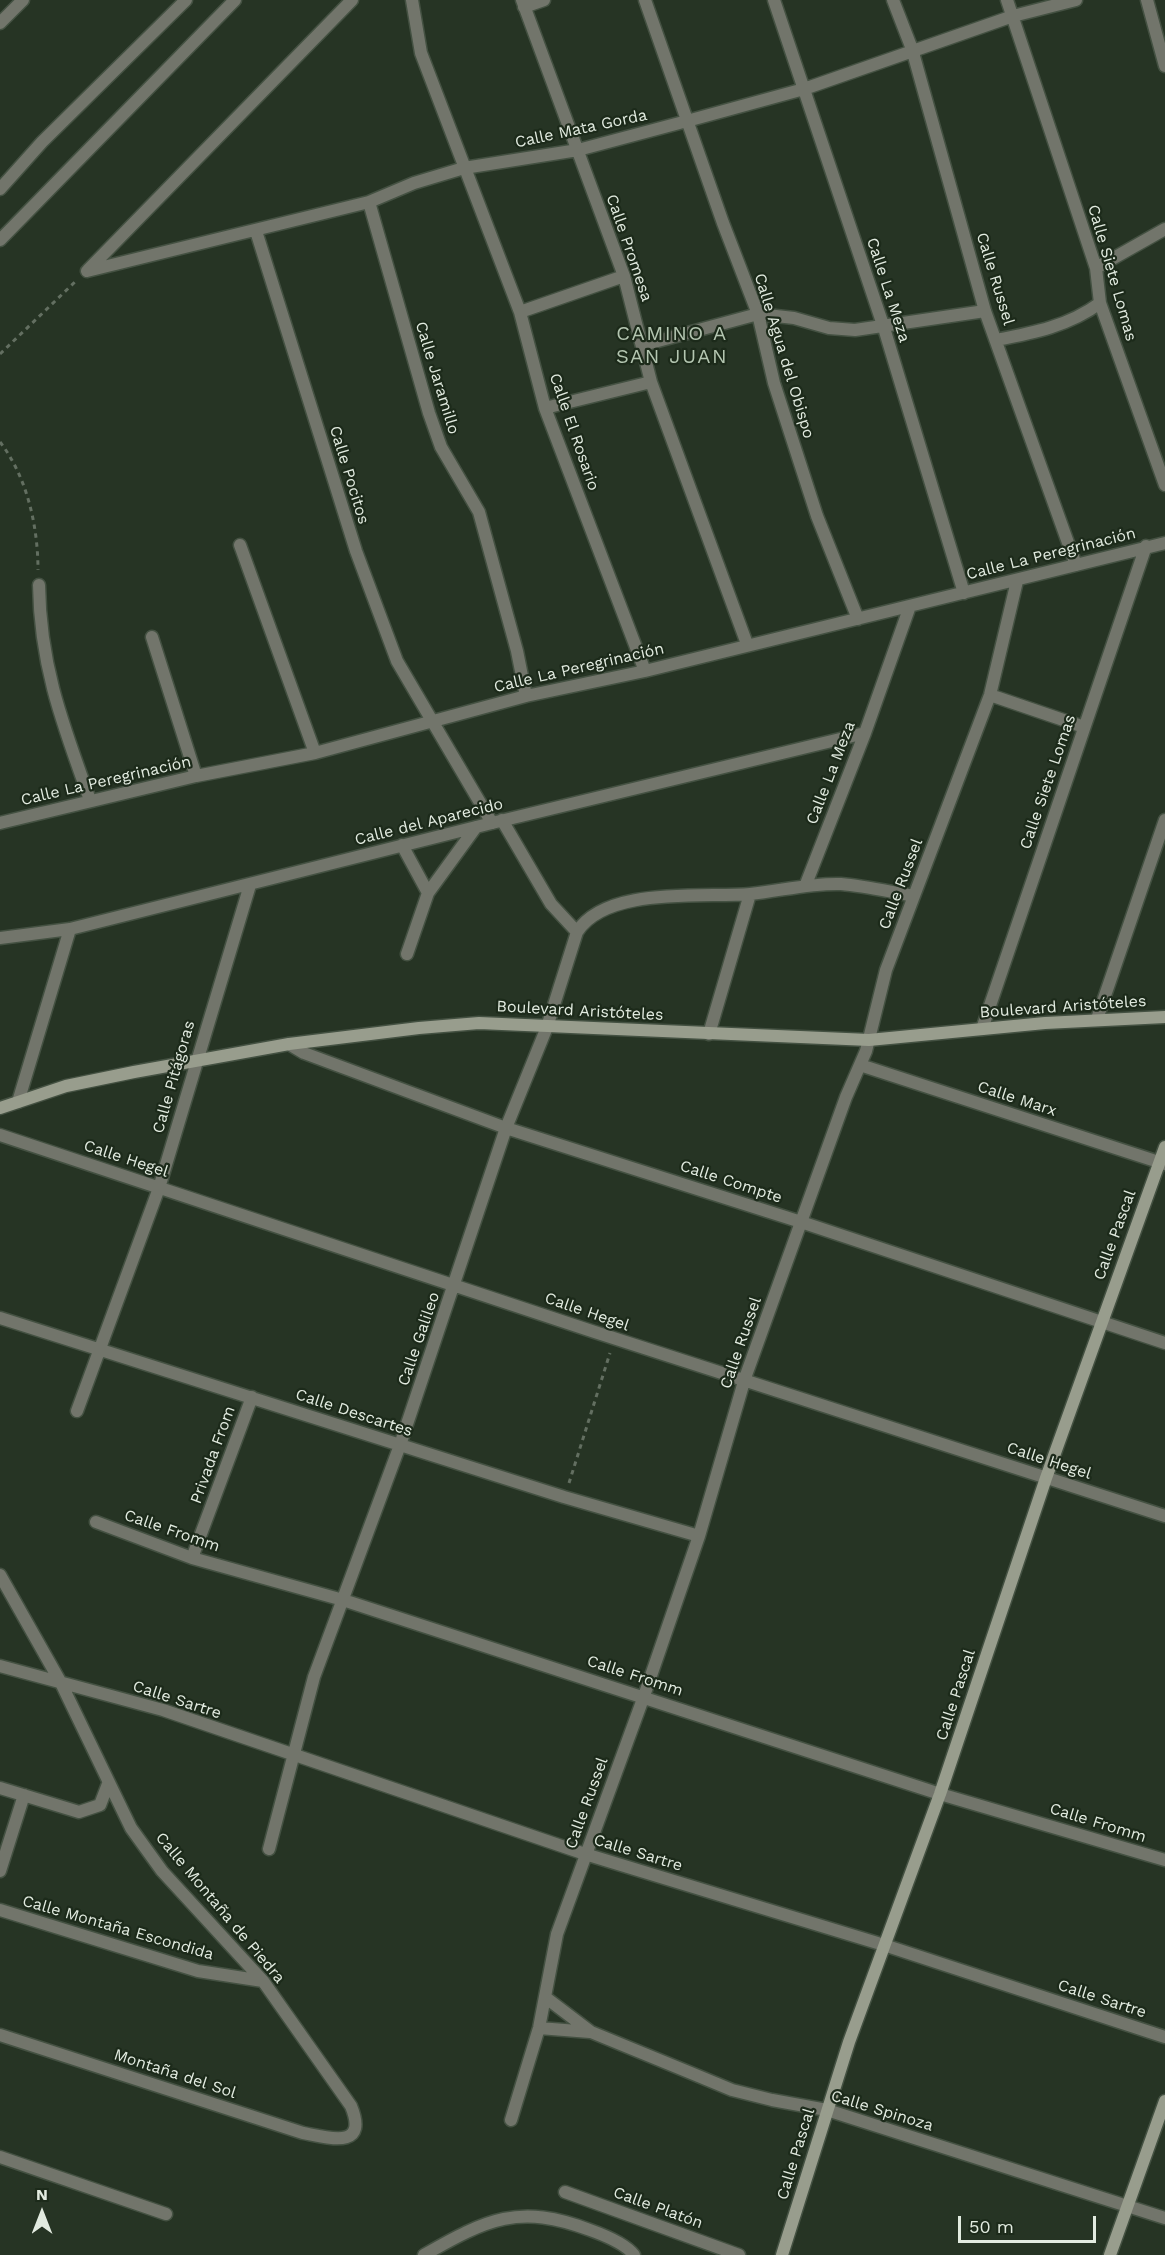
<!DOCTYPE html>
<html>
<head>
<meta charset="utf-8">
<style>
  body { margin:0 }
  #map { position:relative; width:1165px; height:2255px; overflow:hidden; background:#263424; font-family:"Work Sans",sans-serif }
  canvas { display:block }
  .north { position:absolute; left:12px; top:2183px; width:60px; height:60px; -webkit-text-stroke:4px #1c2a1a; paint-order:stroke; rotate:0deg; font-size:16px; font-weight:700; line-height:24px; text-align:center; color:#e2ebe0 }
  .north::after { content:''; display:block; margin:auto; width:21px; height:27px; background:#e2ebe0; clip-path:polygon(50% 0,100% 100%,50% 72%,0 100%) }
  .scale { position:absolute; left:958px; top:2216px; width:138px; height:27px; box-sizing:border-box; border:3px solid #e2ebe0; border-top:0; padding-left:8px; font-size:18px; line-height:21px; white-space:nowrap; color:#e2ebe0; -webkit-text-stroke:4px #1c2a1a; paint-order:stroke }
</style>
</head>
<body>
<div id="map">
<canvas width="1165" height="2255"></canvas>
<div class="north">N</div>
<div class="scale">50 m</div>
</div>
<script>
const g = document.querySelector('canvas').getContext('2d');
g.lineJoin = 'round';
function strokePath(path, color, width, dash) {
  g.strokeStyle = color;
  g.lineWidth = width;
  g.lineCap = dash ? 'butt' : 'round';
  g.setLineDash(dash || []);
  g.stroke(path);
}
function label(font, color, halo, rows, align = 'center') {
  g.font = font + ' "Work Sans",sans-serif';
  g.lineWidth = 4.5;
  g.setLineDash([]);
  g.textBaseline = 'middle';
  g.strokeStyle = halo;
  g.fillStyle = color;
  for (const [text, x, y, turn = 0] of rows) {
    g.save();
    g.translate(x, y);
    g.rotate((+turn || 0) * Math.PI / 180);
    g.textAlign = isNaN(turn) ? turn : align;
    if (halo) g.strokeText(text, 0, 0);
    g.fillText(text, 0, 0);
    g.restore();
  }
}
const street = new Path2D(`
  M412,0L421,53L520,312L545,408L645,671
  M522,0L624,276L651,382L747,644
  M645,0L723,223L758,314L774,383L817,516L858,619
  M774,0L884,328L964,593
  M893,0L912,49L985,311L1076,565
  M1007,0L1096,268L1100,303L1165,485
  M1147,0L1165,66
  M524,7L544,0
  M0,23L23,0
  M0,189L42,142L186,0
  M369,202L429,413L441,447L479,512L517,651L526,696
  M256,231L356,551L397,661L492,823
  M0,240L235,0
  M1096,268L1165,229
  M88,270L352,0
  M87,271L369,202L414,183L464,168L578,150L687,121L804,89L1013,16L1076,0
  M520,312L624,276
  M996,340C1033,333 1069,326 1100,303
  M643,345L758,314L794,318L829,328L855,330L985,311
  M545,408L651,382
  M240,545L315,753
  M39,585C40,666 63,725 90,800
  M152,637L196,776
  M990,695L1084,727
  M502,820L551,904L577,932
  M0,823L196,776L315,753L526,696L645,671L1165,543
  M402,845L428,893
  M806,884L865,733L910,606
  M0,938L70,929L492,823L865,733
  M407,954L428,893L476,827
  M1097,1019L1165,820
  M982,1029L1146,546
  M709,1034L750,894
  M289,1044L304,1053L506,1128L801,1222L1165,1343
  M860,1065L1165,1164
  M18,1102L70,929
  M0,1135C387,1265 776,1392 1165,1516
  M0,1318L564,1497L699,1536
  M77,1411L159,1188L250,885
  M96,1522L192,1558L343,1600L940,1794L1165,1860
  M192,1558L252,1397
  M0,1575L61,1683L131,1828L162,1871L263,1981L351,2106C369,2150 329,2138 303,2133L0,2035
  M0,1666L163,1710L585,1854L884,1945L1165,2037
  M0,1788L79,1812L100,1805L108,1784
  M269,1849L314,1677L400,1445L506,1128L547,1027L577,932C606,886 703,898 750,894C781,891 809,883 841,884C866,886 890,892 914,896
  M0,1871L24,1795
  M0,1910L198,1971L263,1981
  M545,1997L591,2032L691,2073L732,2090L772,2100L827,2110L1165,2218
  M539,2028L590,2032
  M511,2120L539,2028L557,1934L644,1696L699,1536L745,1378L846,1097L866,1051L886,970L990,695L1017,581
  M0,2157L166,2214
  M565,2192L739,2255
  M424,2255C487,2219 519,2203 590,2230C604,2235 625,2243 634,2255`);
const secondary = new Path2D(`
  M0,1108L66,1086L134,1072L289,1044L419,1028L479,1023L869,1040L1045,1023L1165,1017
  M782,2255L849,2042L940,1794L1046,1478L1165,1147
  M1110,2255L1165,2101`);
strokePath(street, '#445142', 15);
strokePath(secondary, '#445142', 15);
strokePath(new Path2D(`
  M0,354L77,280
  M0,442C27,477 38,526 38,570
  M569,1483L610,1353`), '#636f61', 3, [4.5, 4.5]);
strokePath(street, '#72756b', 12);
strokePath(secondary, '#989d8d', 12);
label('16px', '#e2ebe0', '#1c2a1a', [
  ["Calle Mata Gorda",581,129,-12],
  ["Calle Promesa",629,248,71],
  ["Calle Siete Lomas",1112,273,74],
  ["Calle Russel",995,279,73],
  ["Calle La Meza",888,290,72],
  ["Calle Agua del Obispo",784,356,73],
  ["Calle Jaramillo",437,378,73],
  ["Calle El Rosario",574,432,71],
  ["Calle Pocitos",349,475,73],
  ["Calle La Peregrinación",1051,554,-14],
  ["Calle La Peregrinación",579,668,-13],
  ["Calle La Meza",831,773,-69],
  ["Calle La Peregrinación",106,781,-13],
  ["Calle Siete Lomas",1048,782,-71],
  ["Calle del Aparecido",429,822,-14],
  ["Calle Russel",901,884,-69],
  ["Boulevard Aristóteles",1063,1007,-4],
  ["Boulevard Aristóteles",580,1011,3],
  ["Calle Pitágoras",174,1077,-74],
  ["Calle Marx",1017,1099,18],
  ["Calle Hegel",126,1159,18],
  ["Calle Compte",731,1182,18],
  ["Calle Pascal",1115,1235,-70],
  ["Calle Hegel",587,1312,19],
  ["Calle Galileo",419,1339,-71],
  ["Calle Russel",741,1343,-71],
  ["Calle Descartes",354,1413,18],
  ["Privada From",213,1455,-70],
  ["Calle Hegel",1049,1461,18],
  ["Calle Fromm",172,1531,19],
  ["Calle Fromm",635,1676,18],
  ["Calle Pascal",956,1695,-72],
  ["Calle Sartre",177,1700,18],
  ["Calle Russel",587,1803,-70],
  ["Calle Fromm",1098,1823,17],
  ["Calle Sartre",638,1853,17],
  ["Calle Montaña de Piedra",220,1908,50],
  ["Calle Montaña Escondida",118,1928,16],
  ["Calle Sartre",1102,1999,18],
  ["Montaña del Sol",175,2074,18],
  ["Calle Spinoza",882,2111,17],
  ["Calle Pascal",796,2154,-73],
  ["Calle Platón",658,2208,20]
]);
g.letterSpacing = '1.5px';
label('20px', '#b4c6b1', '#1c2a1a', [
  ["CAMINO A",672,334],
  ["SAN JUAN",672,357]
]);
g.letterSpacing = '0px';
</script>
</body>
</html>
